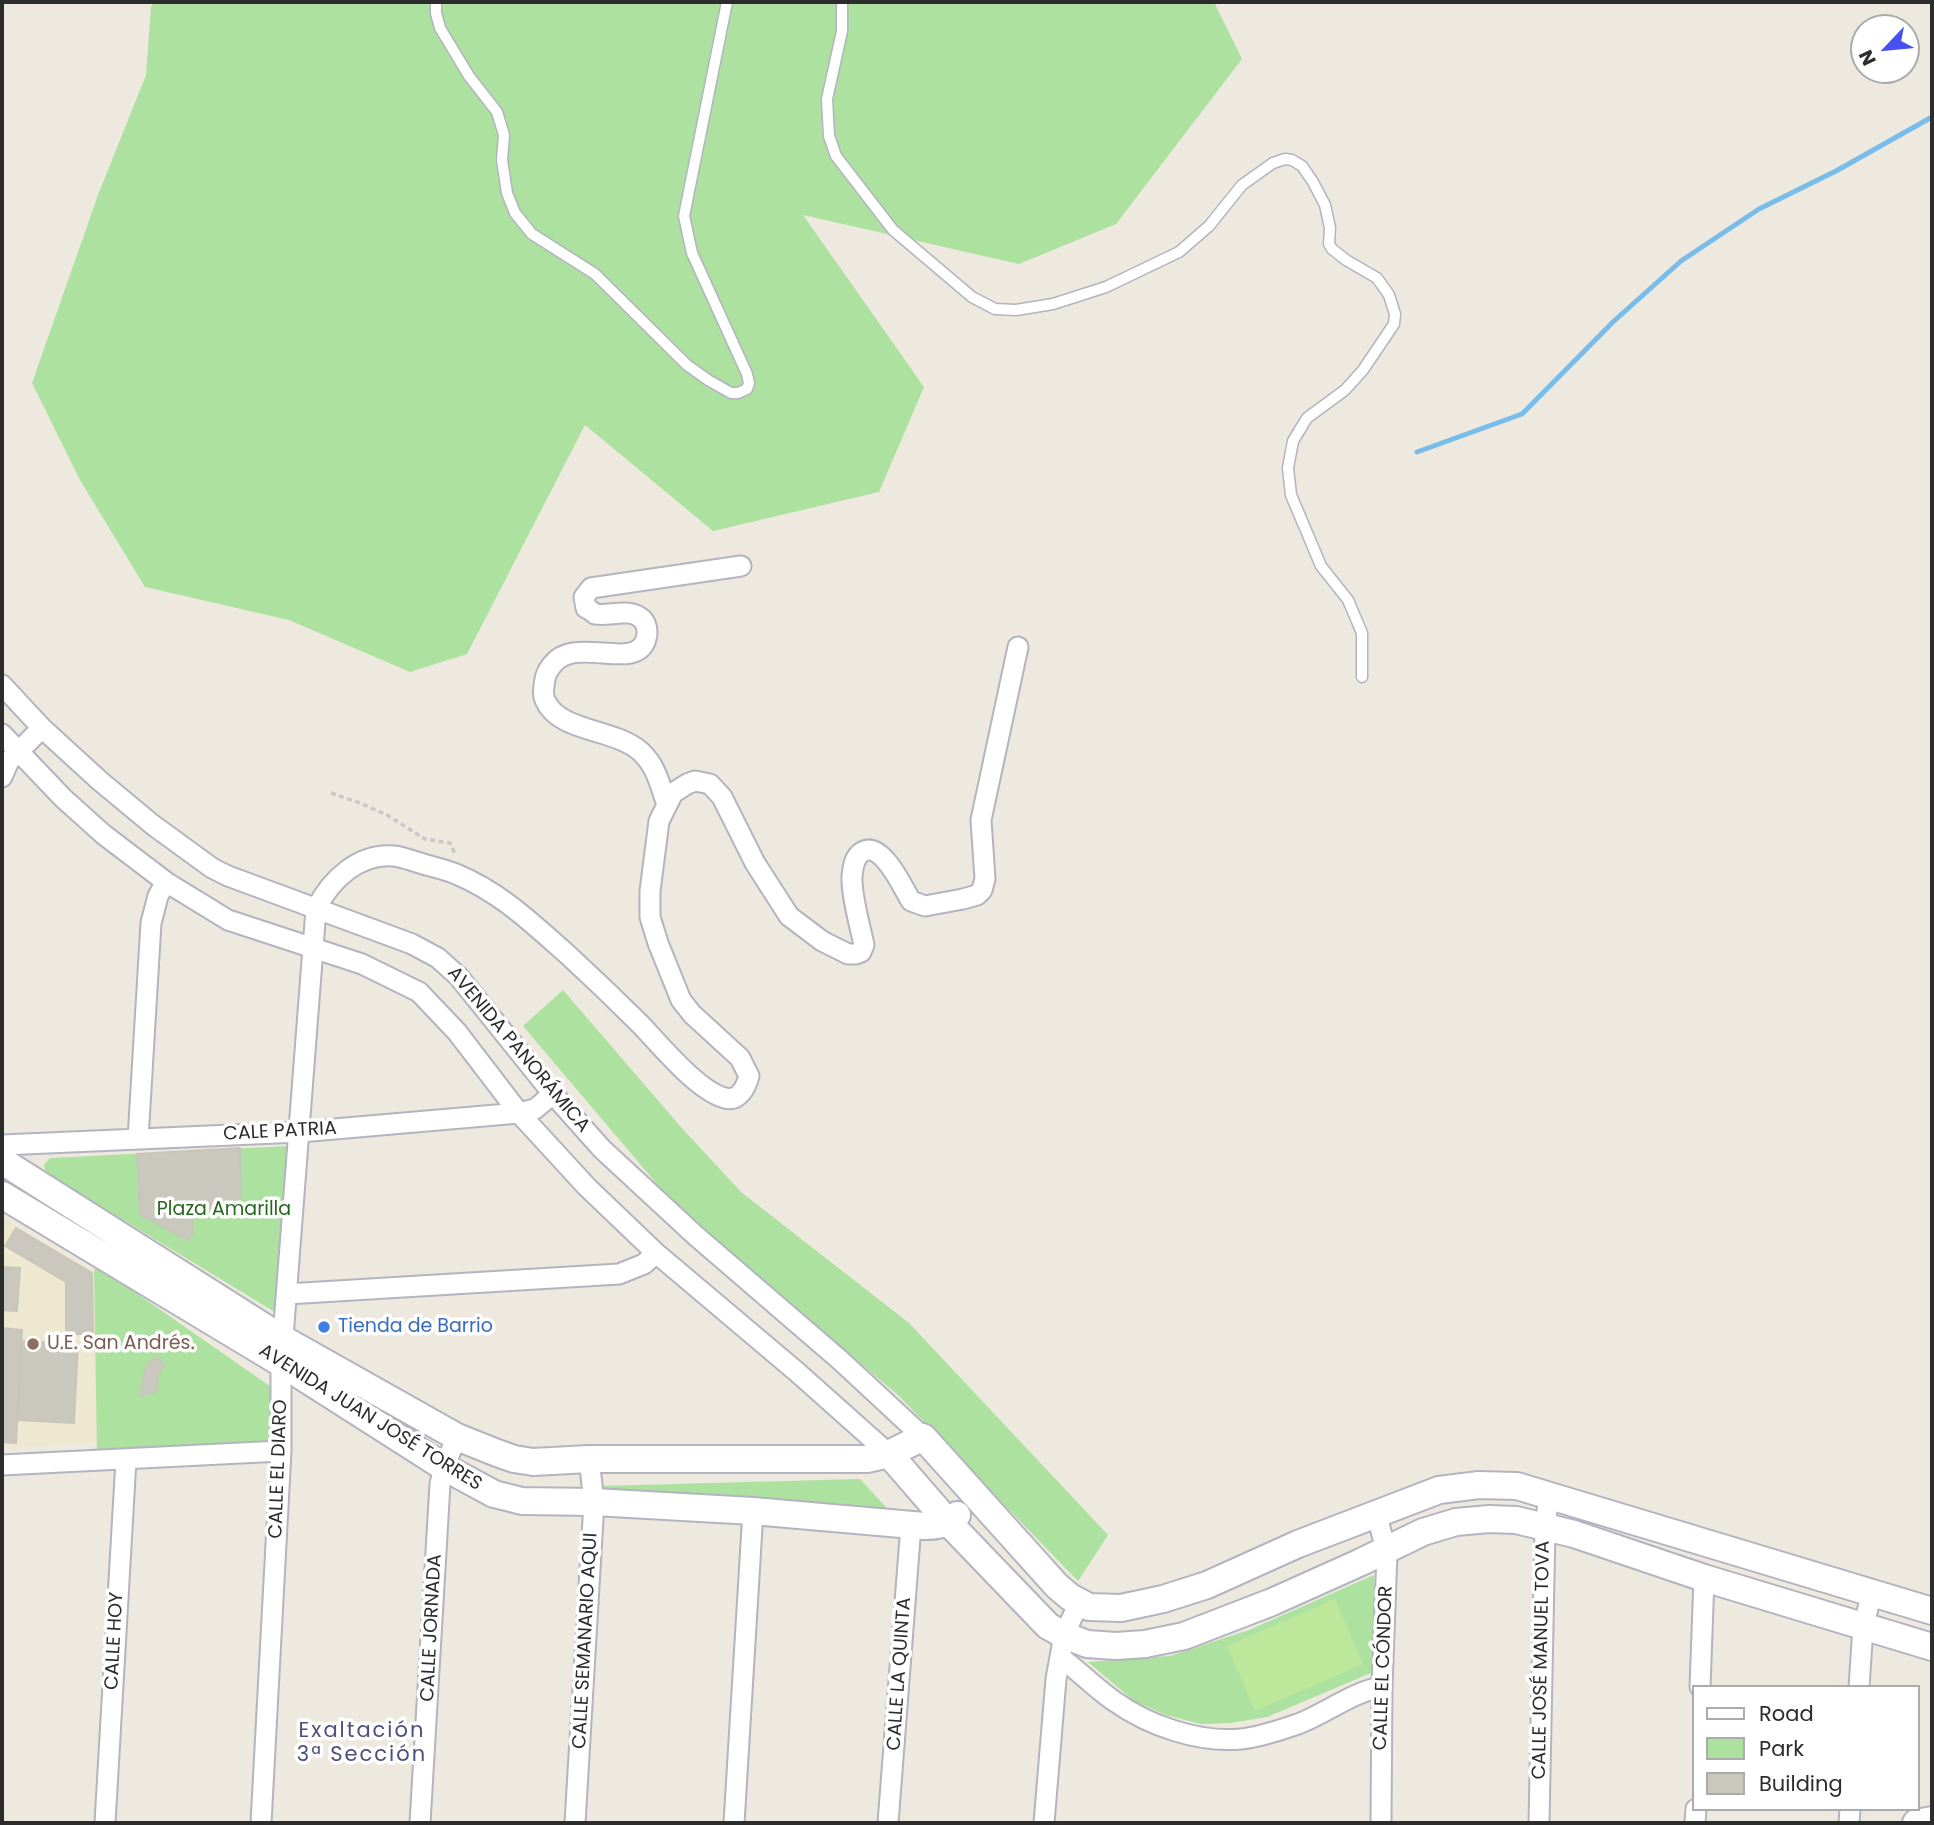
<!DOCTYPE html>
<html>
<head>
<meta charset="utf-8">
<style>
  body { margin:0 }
  #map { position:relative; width:1934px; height:1825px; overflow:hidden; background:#ede9df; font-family:Poppins,sans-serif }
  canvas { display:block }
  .frame { position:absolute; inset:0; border:4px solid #2c2c2c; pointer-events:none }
  .legend { position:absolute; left:1692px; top:1685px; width:228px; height:126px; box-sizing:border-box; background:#fff; border:2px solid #ababab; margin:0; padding:9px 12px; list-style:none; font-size:21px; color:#2c2c2c }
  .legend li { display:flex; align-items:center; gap:14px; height:35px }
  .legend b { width:35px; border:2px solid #ababab }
  .north { position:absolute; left:1850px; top:14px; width:70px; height:70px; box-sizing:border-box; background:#fff; border:2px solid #ababab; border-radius:50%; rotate:244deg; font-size:19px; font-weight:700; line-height:28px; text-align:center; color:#2c2c2c }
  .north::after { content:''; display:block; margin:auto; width:24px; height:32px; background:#4751f2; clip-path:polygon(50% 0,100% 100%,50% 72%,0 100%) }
</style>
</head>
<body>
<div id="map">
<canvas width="1934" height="1825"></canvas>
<div class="frame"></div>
<ul class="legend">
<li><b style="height:9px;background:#fff"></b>Road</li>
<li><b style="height:19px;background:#ade19f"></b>Park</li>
<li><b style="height:19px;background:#c9c7be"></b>Building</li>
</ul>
<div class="north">N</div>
</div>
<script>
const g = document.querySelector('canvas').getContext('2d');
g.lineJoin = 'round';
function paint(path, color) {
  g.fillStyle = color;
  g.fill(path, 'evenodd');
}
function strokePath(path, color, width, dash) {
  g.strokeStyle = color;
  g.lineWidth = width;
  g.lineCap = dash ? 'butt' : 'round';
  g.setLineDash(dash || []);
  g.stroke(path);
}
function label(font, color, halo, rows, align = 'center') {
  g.font = font + ' Poppins,sans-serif';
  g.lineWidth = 7;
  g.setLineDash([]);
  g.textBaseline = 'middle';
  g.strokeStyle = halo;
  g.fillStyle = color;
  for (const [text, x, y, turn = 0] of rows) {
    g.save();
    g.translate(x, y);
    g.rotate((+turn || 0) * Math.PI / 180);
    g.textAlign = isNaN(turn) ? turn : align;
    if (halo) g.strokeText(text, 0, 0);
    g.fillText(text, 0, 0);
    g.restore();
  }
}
paint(new Path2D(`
  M2,1217L94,1272L98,1442L2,1448Z`), '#eee8d0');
paint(new Path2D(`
  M153,2H1214L1242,59L1116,224L1019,264L803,215L924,387L879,492L713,531L585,425L467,654L410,672L289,620L145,587L80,480L32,383L98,195L146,75L151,7Z
  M563,990L680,1126L741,1192L909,1323L1108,1535L1078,1581L899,1396L679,1210L523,1026Z
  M290,1146L278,1314L46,1173L44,1165L50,1158Z
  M96,1265L277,1391L274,1438L267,1444L97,1453L94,1272Z
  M860,1479L899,1521L602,1500L600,1486Z
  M1374,1575L1378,1670L1267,1717L1231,1723L1201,1724L1166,1715L1134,1701L1088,1662L1170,1656L1249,1630Z`), '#ade19f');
paint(new Path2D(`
  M1335,1599L1363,1664L1255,1711L1227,1646Z`), '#bde89b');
strokePath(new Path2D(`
  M1417,452L1522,414L1614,321L1681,261L1759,209L1836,171L1932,117`), '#78bdea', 5);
const building = new Path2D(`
  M240,1148L241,1207L193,1208V1233L188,1240L140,1214L137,1154Z
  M16,1228L92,1273L93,1334H66V1282L5,1246Z
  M2,1267L20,1268L17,1311L2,1310Z
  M2,1328L22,1330L16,1443L2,1442Z
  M21,1341L78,1344L74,1423L18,1420Z
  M155,1357L165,1365L158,1372L157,1391L141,1396L142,1383L146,1367Z`);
paint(building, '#c9c7be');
strokePath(building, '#c9c5b9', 2);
const lane = new Path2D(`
  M436,2V13L440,28L469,76L497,112L504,135L502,160L507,193L515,213L532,234L595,274L687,365L708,380L731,393H738L747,389L749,383L747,374L692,253L684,216L727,2
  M842,2V31L827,99L829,136L836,156L893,230L972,297L995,309L1016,310L1053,304L1106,287L1179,252L1209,226L1242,185L1273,163L1285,159L1292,160L1302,166L1313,182L1325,205L1330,228L1329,244L1332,249L1346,260L1377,278L1389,295L1395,314L1394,324L1363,370L1345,390L1307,418L1293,441L1288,468L1291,495L1313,547L1321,566L1348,600L1362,633V677`);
const street = new Path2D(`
  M2,685L42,728L100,781L153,825L212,868L228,876L412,944L438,958L459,977L553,1094L602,1149L696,1236L840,1360L923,1437
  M2,734L63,798L103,834L166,882L228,920L362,964L419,992L457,1032L519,1113L587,1187L656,1253L797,1372L889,1454
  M2,777L9,761L42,728
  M668,800L665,799C659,781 655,765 641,752C615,728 559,733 545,700C542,694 544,686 545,679C546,673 548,670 552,665C575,634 636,673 646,639C648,632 647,624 642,619C630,607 609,617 595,614C594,613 588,609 586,608L584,597L591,588L741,566
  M138,1139L151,923L158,896L166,882
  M2,1145L300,1132L519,1113L535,1109L553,1094
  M287,1294L619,1274L644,1264L656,1253
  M2,1465L281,1451
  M1376,1513L1387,1553L1382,1687L1381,1823
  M1060,1657C1079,1671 1095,1688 1114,1701C1149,1726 1199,1743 1241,1739C1261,1737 1280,1730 1298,1724C1325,1714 1354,1691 1382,1687
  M1700,1687L1704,1578
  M1859,1687L1863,1627L1872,1593
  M105,1823L126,1460
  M261,1823L281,1451V1363L316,909C331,879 359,853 394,856C403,857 412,861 420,863C432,867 445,869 456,874C500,892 533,924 568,955C593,978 617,1001 641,1025C661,1046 698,1091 725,1098C739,1102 746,1087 749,1076L740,1058L692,1014L681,1000L658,943L650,917V891L659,821L673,793L687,784L695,781L710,784L722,797L755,863L789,916L822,941L848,954H856L861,952L864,945C860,926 851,895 852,876C853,867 854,857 862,852C882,840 903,888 911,901L925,906L963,899L977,895L982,890L985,879L981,820L1018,647
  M420,1823L440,1484L444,1467L457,1437
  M575,1823L594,1502L589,1459
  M734,1823L753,1511
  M888,1823L911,1525
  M1044,1823L1056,1679L1064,1635L1079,1603
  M1539,1823L1545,1526L1549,1496
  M1695,1823L1696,1809
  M1849,1823L1850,1809`);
const secondary = new Path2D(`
  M2,1161L283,1339L457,1437L497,1453L514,1459L533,1462L589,1459H867L889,1454L923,1437L1057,1586L1070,1597L1089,1607L1121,1608L1163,1599L1207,1585L1298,1544L1439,1490L1479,1485L1517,1486L1932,1611
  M2,1195L281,1363L444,1467L494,1494L522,1501L594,1502L753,1511L924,1526C939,1526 946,1524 957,1515
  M889,1454L948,1522L1048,1626L1064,1635L1087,1644L1116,1646L1145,1644L1184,1636L1272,1602L1359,1563L1423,1532L1456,1522L1489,1519L1516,1520L1574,1534L1704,1578L1932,1647
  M1916,1823L1932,1820`);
strokePath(lane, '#b3b4bf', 13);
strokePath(street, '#b3b4bf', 23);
strokePath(secondary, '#b3b4bf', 30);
strokePath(new Path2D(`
  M331,793L360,803L387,815L425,839L450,843L455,854`), '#c8c8c8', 3.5, [5, 3.5]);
strokePath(lane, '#fff', 10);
strokePath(street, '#fff', 19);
strokePath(secondary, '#fff', 26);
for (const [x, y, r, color] of [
  [324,1327,7,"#3f7fe0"],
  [33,1344,7,"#8d6e63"]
]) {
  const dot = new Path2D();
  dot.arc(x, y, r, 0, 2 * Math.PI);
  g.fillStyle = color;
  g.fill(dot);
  strokePath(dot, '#fff', 2.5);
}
label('19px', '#2c2c2c', '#fff', [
  ["AVENIDA PANORÁMICA",518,1050,50],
  ["CALE PATRIA",280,1132,-3],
  ["AVENIDA JUAN JOSÉ TORRES",370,1418,32],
  ["CALLE EL DIARO",279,1469,-88],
  ["CALLE JORNADA",432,1628,-87],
  ["CALLE HOY",115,1641,-87],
  ["CALLE SEMANARIO AQUI",586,1641,-87],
  ["CALLE JOSÉ MANUEL TOVA",1542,1660,-89],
  ["CALLE EL CÓNDOR",1384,1668,-88],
  ["CALLE LA QUINTA",900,1674,-86]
]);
label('19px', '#24681e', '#fff', [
  ["Plaza Amarilla",224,1210]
]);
label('19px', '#366cbe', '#fff', [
  ["Tienda de Barrio",338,1327]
], 'left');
label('19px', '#785e54', '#fff', [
  ["U.E. San Andrés.",47,1344]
], 'left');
g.letterSpacing = '2px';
label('21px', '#4e507c', '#fff', [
  ["Exaltación",362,1732],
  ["3ª Sección",362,1756]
]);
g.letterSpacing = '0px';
</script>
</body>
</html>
